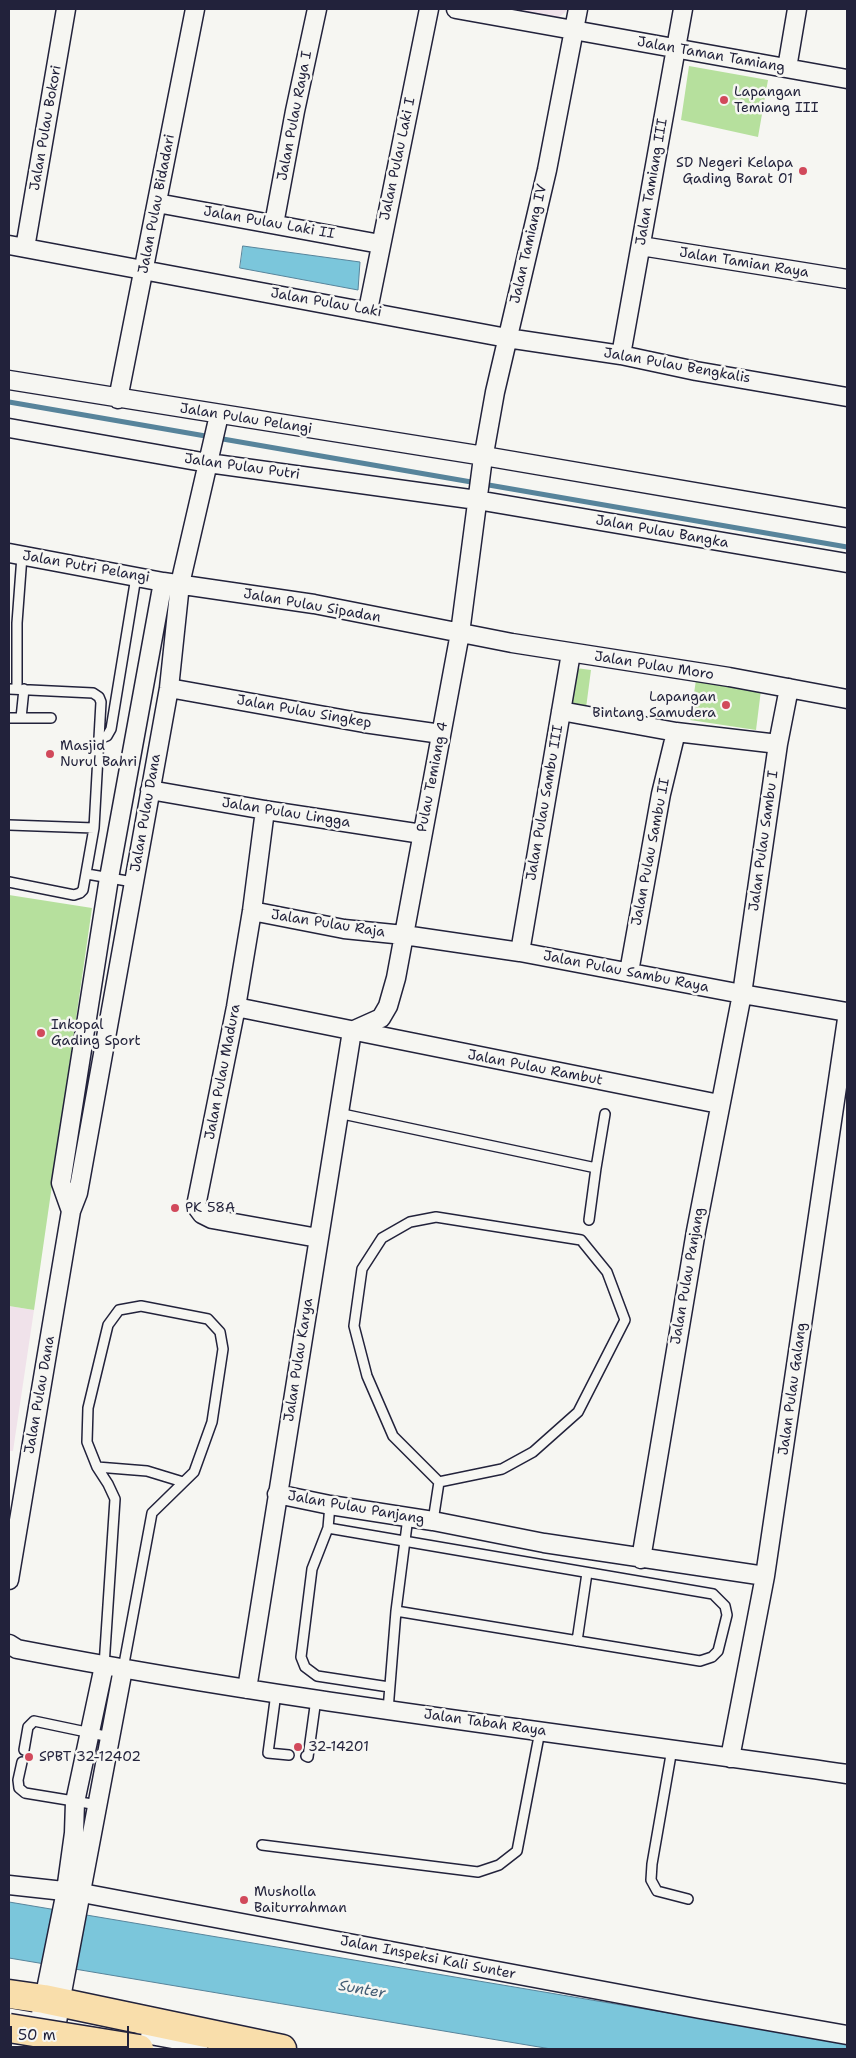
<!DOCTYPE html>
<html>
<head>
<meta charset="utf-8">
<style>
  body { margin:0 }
  #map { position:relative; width:856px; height:2058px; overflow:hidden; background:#f6f6f2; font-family:"Shantell Sans",sans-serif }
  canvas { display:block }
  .frame { position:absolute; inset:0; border:10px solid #22223b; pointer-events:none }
  .scale { position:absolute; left:10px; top:2026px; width:119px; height:22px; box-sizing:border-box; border:2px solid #22223b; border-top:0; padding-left:6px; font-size:15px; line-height:18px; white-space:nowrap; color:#22223b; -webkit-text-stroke:4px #f6f6f2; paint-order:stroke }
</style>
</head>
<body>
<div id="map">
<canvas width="856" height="2058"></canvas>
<div class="frame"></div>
<div class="scale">50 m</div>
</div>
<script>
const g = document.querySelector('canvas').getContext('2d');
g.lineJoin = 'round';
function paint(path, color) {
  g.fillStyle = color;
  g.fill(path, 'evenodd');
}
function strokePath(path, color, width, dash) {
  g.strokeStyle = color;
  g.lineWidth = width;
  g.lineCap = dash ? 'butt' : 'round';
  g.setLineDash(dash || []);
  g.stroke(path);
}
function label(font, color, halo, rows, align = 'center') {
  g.font = font + ' "Shantell Sans",sans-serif';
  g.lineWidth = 5;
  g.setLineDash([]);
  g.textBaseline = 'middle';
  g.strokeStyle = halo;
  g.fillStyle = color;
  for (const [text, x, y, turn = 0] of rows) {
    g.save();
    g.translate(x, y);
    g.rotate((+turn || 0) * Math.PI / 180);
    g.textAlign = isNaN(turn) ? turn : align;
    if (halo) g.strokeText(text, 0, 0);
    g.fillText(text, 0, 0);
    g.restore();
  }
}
paint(new Path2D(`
  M484,9H569L553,22Z
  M9,1306L34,1310L13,1451H9Z`), '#f0e2ea');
paint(new Path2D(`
  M689,66L768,80L758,137L681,120Z
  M576,668L591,670L586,708L572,706Z
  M696,680L761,690L756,730L690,720Z
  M9,895L92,908L34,1310L9,1306Z`), '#b6e09d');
const water = new Path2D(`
  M243,246L360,262L358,290L240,268Z
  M9,1902L847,2043V2049H551L9,1958Z`);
paint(water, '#7bc6db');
strokePath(water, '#57849b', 1);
strokePath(new Path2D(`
  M9,402L847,547`), '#57849b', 5);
const service = new Path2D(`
  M9,689L93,693L99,697L101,702L94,828L83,890L80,893L74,895L9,882
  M17,689V623L22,556
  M9,718H51
  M21,718L24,689
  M99,739L107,736L111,729L136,577
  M9,825L94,828
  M87,874L133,882
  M338,1113L596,1168L589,1220
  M596,1168L605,1114
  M436,1217L581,1240L607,1272L625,1320L578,1412L533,1452L502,1469L439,1482L393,1436L367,1376L354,1326L362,1269L382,1238L410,1222Z
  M97,1467L147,1471L183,1482
  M433,1521L439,1482
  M328,1528L330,1505
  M577,1641L587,1573
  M104,1666L115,1499L108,1484L97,1467L87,1442L88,1408L108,1325L119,1310L141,1306L208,1319L220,1332L223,1349L212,1422L194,1472L152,1513L123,1669
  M389,1687L317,1676L305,1667L301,1657L312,1569L328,1528L713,1594L725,1606L727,1615L718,1651L712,1657L700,1661L396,1611
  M276,1693L268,1753L289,1755
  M388,1710L396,1611L408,1517
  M672,1749L652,1864L651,1880L657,1891L688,1899
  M24,1750L28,1727L34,1721L110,1737
  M306,1756L308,1757L316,1699
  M22,1762L18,1780L19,1788L25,1793L98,1805
  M262,1845L478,1872L499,1865L517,1851L540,1731
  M9,2013L43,2019
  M137,2037L203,2049
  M9,2046L26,2049`);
const minor = new Path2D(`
  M456,9L847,79
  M787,68L797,9
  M157,203L380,244
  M274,224L295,111L317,9
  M9,245L507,338L621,355L696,371L847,397
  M641,246L847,279
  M25,248L66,9
  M368,310L429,9
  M621,355L683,9
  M9,380L484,456L847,518
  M118,399L195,9
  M9,428L208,463L477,500L847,563
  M9,553L163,582L314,604L512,643L729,677L847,699
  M169,688L364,723L441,734
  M561,711L676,732L778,744
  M150,790L265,810L422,834
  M265,810L252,911L236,1007L196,1206L202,1214L212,1219L318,1238
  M252,911L344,929L404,935L520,952L742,994L847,1012
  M520,952L571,653
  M629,972L661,794L676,732
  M236,1007L719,1104
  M352,1031L381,1018L388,1006L396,978L460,633L482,465L495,392L547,170L578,9
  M71,1211L61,1183L109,878L163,582
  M277,1494L330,1505L433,1521L544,1543L765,1576
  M641,1559L696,1231L742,994L778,744L789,688
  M9,1580L71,1211L78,1193L169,688L180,584L219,415
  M9,1644L17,1649C292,1702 570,1734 847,1774
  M247,1689L352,1031
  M730,1758L765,1576L847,1019
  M9,1885L82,1893L700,2009L847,2035
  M34,2049L66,1891L74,1833L75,1802L104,1666
  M53,2049L60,2003L123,1669`);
const trunk = new Path2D(`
  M9,1994L44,1999L282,2049`);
strokePath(service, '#22223b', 12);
strokePath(minor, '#22223b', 21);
strokePath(trunk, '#22223b', 31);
strokePath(service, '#f6f6f2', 9);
strokePath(minor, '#f6f6f2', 18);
strokePath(trunk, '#f9deab', 28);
const motorwayBridge = new Path2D(`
  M9,2028L139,2049`);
strokePath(motorwayBridge, '#22223b', 31, []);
strokePath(motorwayBridge, '#f9deab', 28);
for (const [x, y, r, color] of [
  [724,100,5,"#d1495b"],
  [803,171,5,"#d1495b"],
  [726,705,5,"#d1495b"],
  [50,754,5,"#d1495b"],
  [41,1033,5,"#d1495b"],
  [175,1208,5,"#d1495b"],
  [298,1747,5,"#d1495b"],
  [29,1757,5,"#d1495b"],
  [244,1900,5,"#d1495b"]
]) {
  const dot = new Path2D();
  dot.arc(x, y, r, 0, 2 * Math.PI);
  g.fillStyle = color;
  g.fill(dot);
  strokePath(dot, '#f6f6f2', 2);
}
label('14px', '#22223b', '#f6f6f2', [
  ["Jalan Taman Tamiang",711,55,10],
  ["Jalan Pulau Raya I",295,116,-79],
  ["Jalan Pulau Bokori",46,128,-80],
  ["Jalan Pulau Laki I",398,159,-78],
  ["Jalan Tamiang III",652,182,-80],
  ["Jalan Pulau Bidadari",157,204,-79],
  ["Jalan Pulau Laki II",269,223,10],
  ["Jalan Tamiang IV",529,244,-77],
  ["Jalan Tamian Raya",744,263,9],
  ["Jalan Pulau Laki",326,303,10],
  ["Jalan Pulau Bengkalis",677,366,10],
  ["Jalan Pulau Pelangi",246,419,9],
  ["Jalan Pulau Putri",242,467,8],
  ["Jalan Pulau Bangka",662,532,10],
  ["Jalan Putri Pelangi",86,567,10],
  ["Jalan Pulau Sipadan",312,606,10],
  ["Jalan Pulau Moro",654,666,9],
  ["Jalan Pulau Singkep",304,712,10],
  ["Pulau Temiang 4",433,777,-79],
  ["Jalan Pulau Sambu III",545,803,-80],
  ["Jalan Pulau Dana",146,813,-80],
  ["Jalan Pulau Lingga",286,813,9],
  ["Jalan Pulau Sambu I",764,841,-82],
  ["Jalan Pulau Sambu II",651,852,-79],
  ["Jalan Pulau Raja",328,924,9],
  ["Jalan Pulau Sambu Raya",626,972,11],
  ["Jalan Pulau Rambut",535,1068,11],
  ["Jalan Pulau Madura",223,1072,-79],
  ["Jalan Pulau Panjang",688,1276,-80],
  ["Jalan Pulau Karya",299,1360,-81],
  ["Jalan Pulau Galang",793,1389,-82],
  ["Jalan Pulau Dana",40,1395,-80],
  ["Jalan Pulau Panjang",356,1508,10],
  ["Jalan Tabah Raya",485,1723,8],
  ["Jalan Inspeksi Kali Sunter",428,1958,11]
]);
label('14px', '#22223b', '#f6f6f2', [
  ["Lapangan",734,92],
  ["Temiang III",734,108],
  ["SD Negeri Kelapa",793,163,"right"],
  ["Gading Barat 01",793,179,"right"],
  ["Lapangan",716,697,"right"],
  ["Bintang Samudera",716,713,"right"],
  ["Masjid",60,746],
  ["Nurul Bahri",60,762],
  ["Inkopal",51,1025],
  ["Gading Sport",51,1041],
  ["PK 58A",185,1208],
  ["32-14201",308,1747],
  ["SPBT 32-12402",39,1757],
  ["Musholla",254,1892],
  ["Baiturrahman",254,1908]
], 'left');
label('italic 15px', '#415b73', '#f6f6f2', [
  ["Sunter",362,1990,10]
]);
</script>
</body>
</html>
